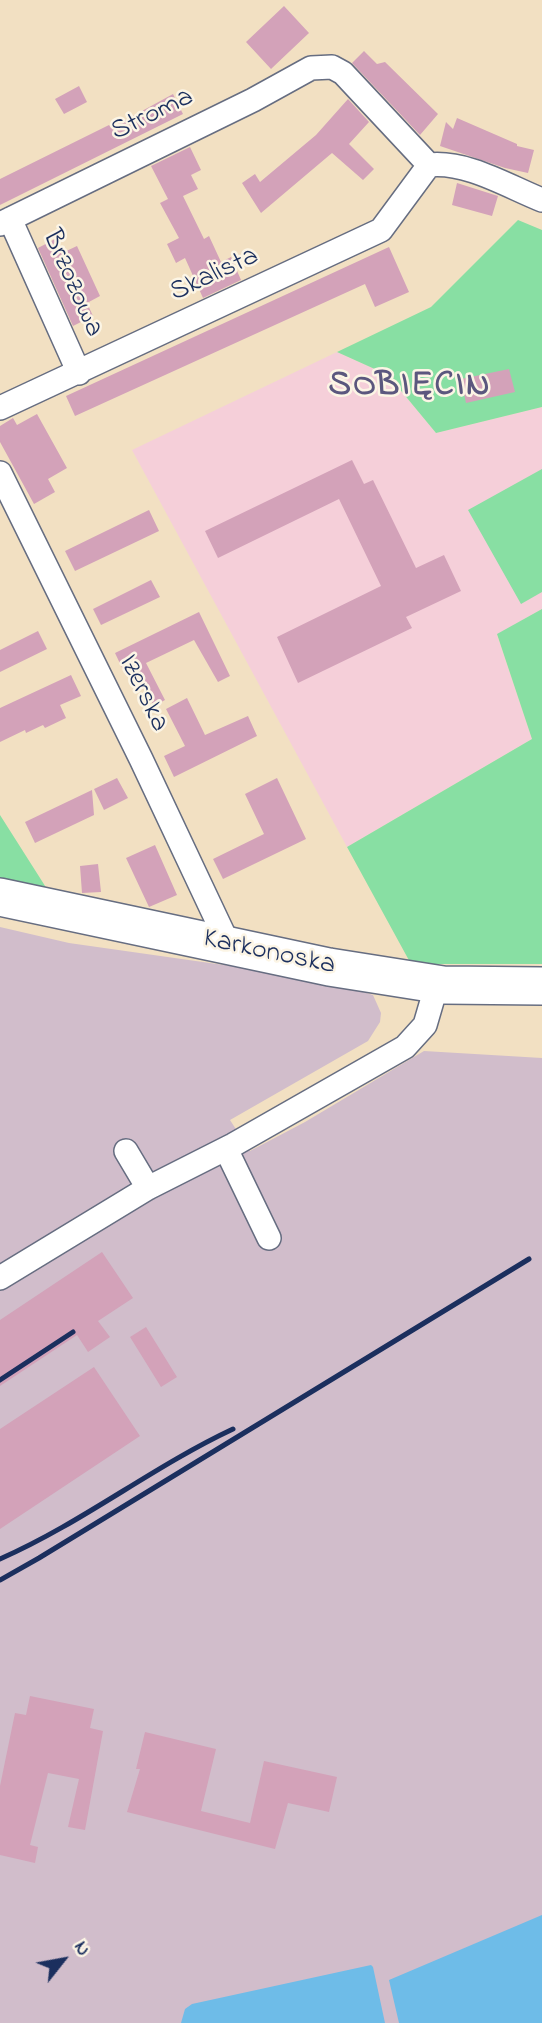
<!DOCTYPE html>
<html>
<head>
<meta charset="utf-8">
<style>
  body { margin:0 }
  #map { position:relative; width:542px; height:2023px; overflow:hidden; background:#f2e0c2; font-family:"Indie Flower",sans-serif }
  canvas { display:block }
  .north { position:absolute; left:28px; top:1925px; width:70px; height:70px; -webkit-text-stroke:5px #fcf5e5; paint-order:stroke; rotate:59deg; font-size:19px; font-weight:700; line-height:28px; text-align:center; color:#1b2f5e }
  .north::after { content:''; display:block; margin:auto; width:24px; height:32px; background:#1b2f5e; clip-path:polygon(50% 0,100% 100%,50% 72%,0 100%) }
</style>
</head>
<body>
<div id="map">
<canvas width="542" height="2023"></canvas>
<div class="north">N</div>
</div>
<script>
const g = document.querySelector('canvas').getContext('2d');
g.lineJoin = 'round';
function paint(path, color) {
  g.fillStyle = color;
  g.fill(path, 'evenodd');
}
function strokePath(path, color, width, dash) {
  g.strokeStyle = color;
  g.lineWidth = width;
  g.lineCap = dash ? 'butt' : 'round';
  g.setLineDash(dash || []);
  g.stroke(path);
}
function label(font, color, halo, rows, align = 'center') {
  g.font = font + ' "Indie Flower",sans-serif';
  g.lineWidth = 5;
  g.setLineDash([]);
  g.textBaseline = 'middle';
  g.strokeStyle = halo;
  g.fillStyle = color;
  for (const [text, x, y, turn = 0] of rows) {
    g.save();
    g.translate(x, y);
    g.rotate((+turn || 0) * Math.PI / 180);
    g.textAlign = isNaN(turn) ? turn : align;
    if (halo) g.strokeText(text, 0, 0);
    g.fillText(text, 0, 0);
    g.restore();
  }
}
paint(new Path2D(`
  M337,352L388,375L436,433L542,407V609L497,635L532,739L347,847L132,450Z`), '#f5cfd9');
paint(new Path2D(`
  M0,927L69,943L238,967L344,986L373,995L381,1013L380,1022L368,1041L230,1120L250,1151L305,1122L424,1051L542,1058V2023H0Z`), '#d1bdcb');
paint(new Path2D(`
  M518,220L542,230V407L436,433L388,375L337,352L431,307Z
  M542,469V592L521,604L468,510Z
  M542,609V964H411L347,847L532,739L497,634Z
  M0,815L47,889L0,879Z`), '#88dfa3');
paint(new Path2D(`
  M542,1915V2023H399L389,1980Z
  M371,1965L373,1967L385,2023H181L185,2009L192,2004Z`), '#6ebce8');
paint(new Path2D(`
  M284,6L309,33L271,69L246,42Z
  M364,51L377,64L385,62L438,114L420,135L352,63Z
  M79,86L87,102L64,114L55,99Z
  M173,94L183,114L0,205V179L109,125L111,128Z
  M348,99L369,122L349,144L374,169L363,180L332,153L261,213L242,183L255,174L260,182L316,135Z
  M457,118L517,144V146L534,150L528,173L505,168L440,146L446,122L453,129Z
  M190,147L201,170L191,175L198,189L183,196L204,239L209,236L221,262L231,257L241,280L203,298L185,258L176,263L167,244L179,238L160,203L168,199L151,166Z
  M457,183L498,196L492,216L452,205Z
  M55,239L62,253L77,246L100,296L87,303L93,316L73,326L38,248Z
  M389,247L409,292L375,307L365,284L75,416L66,396Z
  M509,369L515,392L466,403L461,379Z
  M37,414L67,468L48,479L55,492L34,504L0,442V426L13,418L17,425Z
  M352,460L364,484L373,480L416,568L444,555L461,591L406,617L412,628L298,683L277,637L381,586L339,499L218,558L205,531Z
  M149,510L159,531L75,571L65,551Z
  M151,580L160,597L101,625L93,609Z
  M199,612L230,676L218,682L194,640L146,663L165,700L154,706L132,670L125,674L115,653Z
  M38,631L47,649L0,672V650Z
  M71,675L81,696L60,705L66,718L45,728L43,725L26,733L25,730L0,742V708Z
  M187,698L205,735L248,716L257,736L174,777L164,756L185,746L166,709Z
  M117,778L128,798L104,810L94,789Z
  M277,778L306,839L223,879L213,859L264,834L245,794Z
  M92,790L94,815L35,843L25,822Z
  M155,845L177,895L149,907L126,858Z
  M98,864L101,892L82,893L80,866Z
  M102,1252L133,1298L98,1321L110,1337L88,1352L77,1335L0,1386V1320Z
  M146,1327L177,1377L161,1387L130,1337Z
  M94,1367L140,1436L0,1529V1429Z
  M30,1696L94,1709L90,1728L103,1731L85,1830L68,1827L79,1779L48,1773L30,1845L38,1847L35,1863L0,1855V1786L15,1713L26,1715Z
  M145,1732L216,1749L201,1811L250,1823L264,1761L337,1777L329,1812L288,1803L275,1849L127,1812L140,1769H136Z`), '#d3a2b9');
const minor = new Path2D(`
  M10,219L79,373
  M0,224L253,100L311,68L332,67L343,73L429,165C467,161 507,186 542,200
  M0,408L381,230L429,165
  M0,473L141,759L223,933L224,945
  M226,1149L269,1238
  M126,1151L148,1188
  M0,1278L148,1188L233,1145L405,1047L425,1025L437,984`);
const primary = new Path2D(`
  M0,897L329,967L443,985L542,986`);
strokePath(minor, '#666d81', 26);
strokePath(primary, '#666d81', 40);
strokePath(minor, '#fff', 23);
strokePath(primary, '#fff', 37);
strokePath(new Path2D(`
  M0,1380L73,1332
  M0,1559C82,1523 152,1467 233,1429
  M0,1580L39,1558L529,1259`), '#1b2f5e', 5);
label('28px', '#1b2f5e', '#fcf5e5', [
  ["Stroma",153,116,-26],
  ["Skalista",215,276,-25],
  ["Brzozowa",71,284,66],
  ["Izerska",142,694,64],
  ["Karkonoska",269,954,12]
]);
g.letterSpacing = '2px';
label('bold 35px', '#5b577e', '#fcf5e5', [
  ["SOBIĘCIN",410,388]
]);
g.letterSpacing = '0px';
</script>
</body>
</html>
